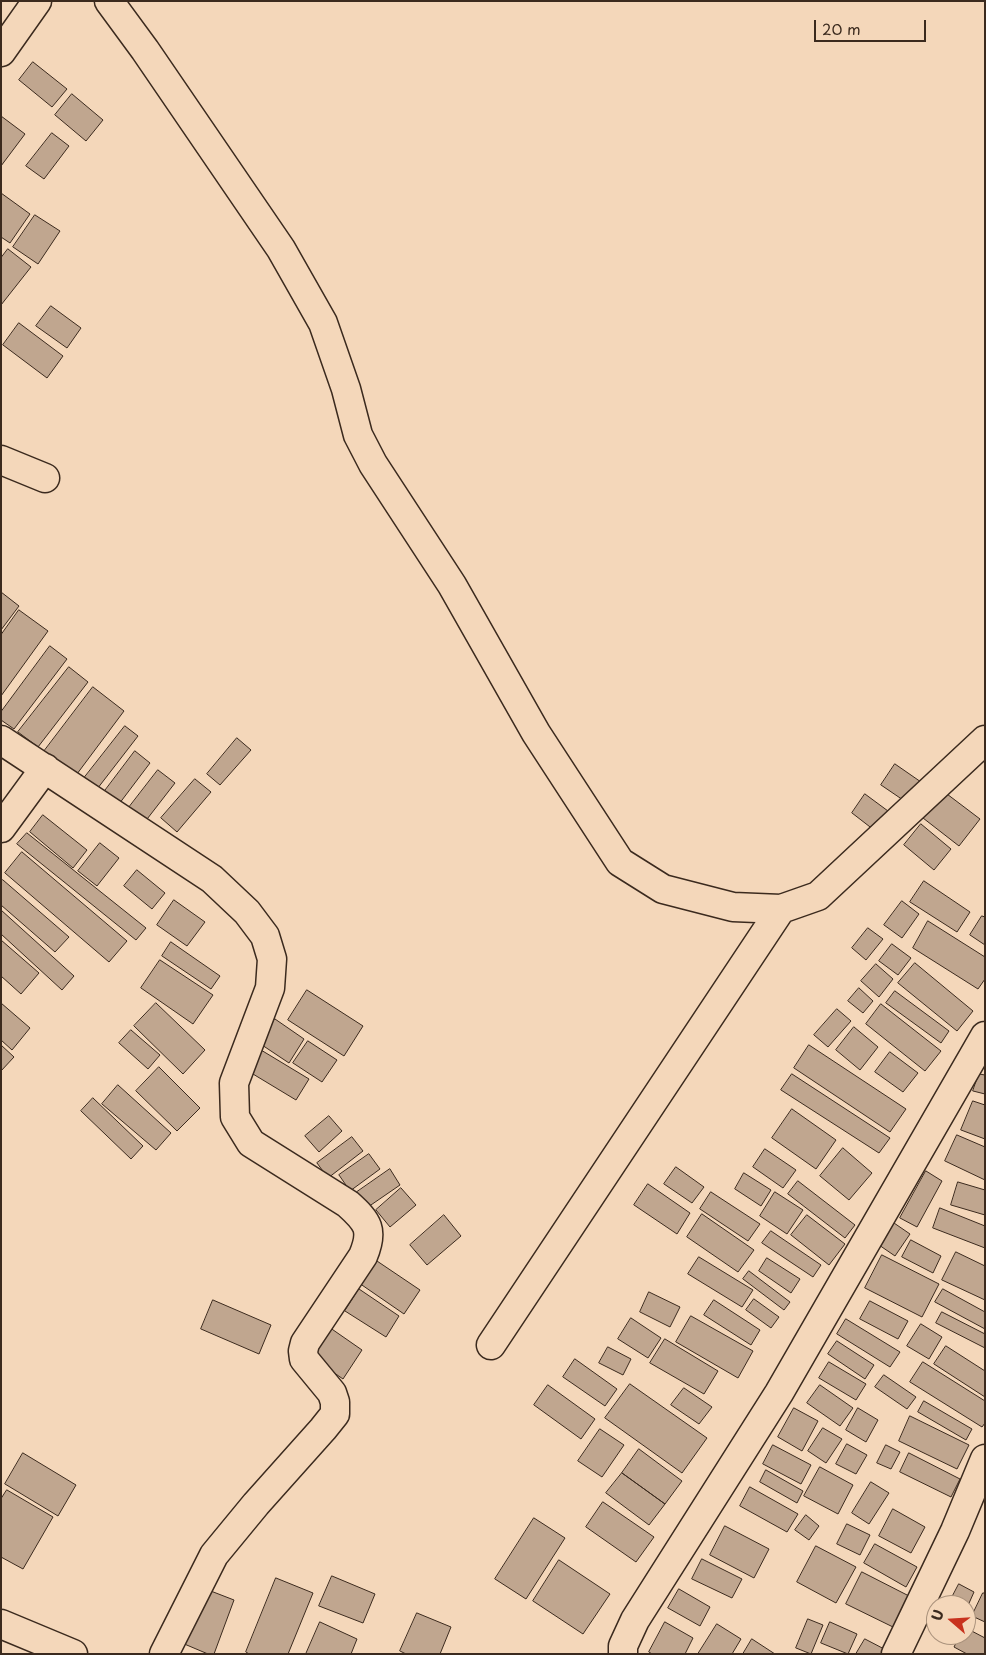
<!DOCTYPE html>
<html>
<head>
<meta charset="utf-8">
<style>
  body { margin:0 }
  #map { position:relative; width:986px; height:1655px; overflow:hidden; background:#f4d7ba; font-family:"Playpen Sans",sans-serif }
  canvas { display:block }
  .frame { position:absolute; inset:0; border:2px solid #3b2a1e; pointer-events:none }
  .north { position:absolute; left:926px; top:1595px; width:50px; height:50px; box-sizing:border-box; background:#f4d7ba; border:1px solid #aa927c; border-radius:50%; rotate:289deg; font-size:14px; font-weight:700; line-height:20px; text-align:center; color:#3b2a1e }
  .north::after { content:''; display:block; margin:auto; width:18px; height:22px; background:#c8321e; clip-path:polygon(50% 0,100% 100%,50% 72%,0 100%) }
  .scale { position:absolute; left:814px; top:20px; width:112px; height:22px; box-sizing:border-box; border:2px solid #3b2a1e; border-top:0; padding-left:6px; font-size:15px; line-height:18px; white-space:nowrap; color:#3b2a1e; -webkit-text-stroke:4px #f4d7ba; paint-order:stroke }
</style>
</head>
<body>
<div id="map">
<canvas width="986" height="1655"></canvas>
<div class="frame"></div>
<div class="north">U</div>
<div class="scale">20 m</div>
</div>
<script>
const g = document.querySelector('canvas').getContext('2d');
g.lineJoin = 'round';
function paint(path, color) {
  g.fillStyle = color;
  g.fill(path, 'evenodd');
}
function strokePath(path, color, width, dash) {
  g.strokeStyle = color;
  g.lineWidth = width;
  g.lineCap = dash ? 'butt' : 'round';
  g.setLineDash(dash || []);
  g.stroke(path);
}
const building = new Path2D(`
  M33,62L67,89L52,107L19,80Z
  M72,94L103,120L86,141L55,115Z
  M1,116L25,134L1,166Z
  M52,133L69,146L44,179L26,166Z
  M1,193L30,214L10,243L1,237Z
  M35,215L60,231L38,264L13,247Z
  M8,249L31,267L1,305V258Z
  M51,306L81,328L67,348L36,326Z
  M19,323L63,356L47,378L3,345Z
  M1,592L19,606L1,630Z
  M19,610L48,631L1,696V635Z
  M50,646L67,659L14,729L1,720V712Z
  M69,667L88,682L38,747L18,732Z
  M93,687L124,711L71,782L39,758Z
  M125,726L138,736L94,793L81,782Z
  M237,738L251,750L220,785L207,774Z
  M135,751L150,763L116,808L101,796Z
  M895,764L921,782L906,802L881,785Z
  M158,770L175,783L144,823L127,810Z
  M195,779L211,792L177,832L161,818Z
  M943,791L980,819L959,846L923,818Z
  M865,794L888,811L874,830L852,813Z
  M43,815L87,850L73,868L30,832Z
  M921,824L951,849L934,870L904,845Z
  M27,833L146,928L136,940L17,844Z
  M100,843L119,858L97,886L78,871Z
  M22,852L127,941L109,962L5,873Z
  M137,870L165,893L152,909L124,886Z
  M3,880L69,937L55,952L1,905V881Z
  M924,881L970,912L957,932L910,902Z
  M174,900L205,922L187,946L157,925Z
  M902,901L919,914L902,938L884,925Z
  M1,910L74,976L62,990L1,934Z
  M982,916L985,917V945L970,935Z
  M928,921L985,957V979L978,989L913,948Z
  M868,928L883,939L866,960L852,948Z
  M1,940L39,973L21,994L1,976Z
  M171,942L220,976L211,989L162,956Z
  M892,944L911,958L898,975L879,961Z
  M160,960L213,995L193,1024L141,988Z
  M915,963L973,1011L957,1031L898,983Z
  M876,964L893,979L879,997L861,981Z
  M859,988L873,1001L863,1013L848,1001Z
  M307,990L363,1026L344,1056L288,1020Z
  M895,991L949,1031L941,1043L886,1003Z
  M1,1003L30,1028L12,1050L1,1040Z
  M156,1003L205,1050L183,1074L134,1026Z
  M881,1004L941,1051L925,1071L866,1024Z
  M837,1009L851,1021L828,1047L814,1035Z
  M275,1019L304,1039L289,1063L259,1043Z
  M854,1027L878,1047L860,1070L836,1050Z
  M131,1030L160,1055L148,1069L119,1043Z
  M308,1041L337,1060L322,1082L293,1063Z
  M1,1045L14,1057L1,1071Z
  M809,1045L906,1109L890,1132L794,1068Z
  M261,1050L309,1079L296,1100L248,1071Z
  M890,1052L918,1073L903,1092L875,1072Z
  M159,1067L200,1108L177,1131L136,1091Z
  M792,1074L890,1138L879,1153L781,1090Z
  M979,1074L985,1075V1094L973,1091Z
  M118,1085L171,1133L156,1150L102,1104Z
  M93,1098L143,1146L131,1159L81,1111Z
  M973,1101L985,1105V1139L961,1130Z
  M792,1109L836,1140L816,1169L772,1138Z
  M329,1116L342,1131L319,1152L305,1136Z
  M957,1135L985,1147V1180L945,1161Z
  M352,1137L363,1151L328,1178L317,1163Z
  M843,1148L872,1173L849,1200L820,1176Z
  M765,1149L796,1170L783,1188L753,1167Z
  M369,1154L380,1169L350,1191L339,1175Z
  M676,1167L704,1187L692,1203L664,1184Z
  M390,1169L400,1185L368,1207L357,1192Z
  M926,1171L942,1181L917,1227L900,1218Z
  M744,1173L771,1190L761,1206L735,1189Z
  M798,1181L855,1225L845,1238L788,1194Z
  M958,1182L985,1190V1215L951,1205Z
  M648,1184L690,1213L677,1234L634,1205Z
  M401,1188L416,1205L390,1227L376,1210Z
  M711,1192L760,1224L748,1241L700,1209Z
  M775,1192L803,1210L787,1234L760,1216Z
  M940,1208L985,1226V1248L933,1228Z
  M702,1214L754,1250L738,1272L687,1237Z
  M444,1215L461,1236L427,1265L410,1245Z
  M807,1215L845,1244L829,1265L791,1235Z
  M894,1223L910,1234L895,1256L879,1245Z
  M771,1231L821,1265L813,1277L762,1243Z
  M911,1240L941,1256L933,1273L902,1257Z
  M956,1252L985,1266V1300L942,1280Z
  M882,1255L939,1284L922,1317L865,1288Z
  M699,1257L753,1290L742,1307L688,1274Z
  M767,1258L800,1279L791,1293L759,1271Z
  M374,1259L420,1290L404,1314L359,1283Z
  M749,1271L790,1302L784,1310L743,1279Z
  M359,1289L399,1316L386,1337L345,1311Z
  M943,1289L985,1312V1329L935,1302Z
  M649,1292L680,1307L670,1327L640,1312Z
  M754,1299L779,1317L771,1328L746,1310Z
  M213,1300L271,1325L259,1354L201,1329Z
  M714,1300L760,1330L751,1345L704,1315Z
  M870,1301L908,1321L898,1339L860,1319Z
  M942,1312L985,1334V1348L936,1323Z
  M691,1316L753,1351L738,1378L676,1342Z
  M631,1318L661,1338L648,1358L618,1339Z
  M846,1319L900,1352L890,1367L837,1334Z
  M921,1324L942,1337L929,1359L907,1346Z
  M326,1325L362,1350L343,1379L307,1354Z
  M665,1339L718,1371L704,1394L650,1363Z
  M837,1341L874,1365L865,1379L828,1354Z
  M946,1346L985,1371V1397L934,1364Z
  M608,1347L631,1359L623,1375L599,1363Z
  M575,1359L617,1389L605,1406L563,1377Z
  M829,1362L866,1384L856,1400L819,1378Z
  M923,1362L985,1401V1423L982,1427L910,1382Z
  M884,1375L916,1397L907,1409L875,1387Z
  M630,1384L707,1438L682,1473L605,1418Z
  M548,1385L595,1419L581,1439L534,1405Z
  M820,1385L853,1408L840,1426L807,1403Z
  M684,1388L712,1407L699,1424L671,1405Z
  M924,1401L972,1429L966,1440L918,1412Z
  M794,1408L818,1421L802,1451L778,1437Z
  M858,1408L878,1420L866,1442L846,1430Z
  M910,1416L969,1445L957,1469L899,1441Z
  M823,1428L842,1439L826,1463L808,1451Z
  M600,1429L624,1445L602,1477L578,1461Z
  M847,1444L867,1455L856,1474L836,1464Z
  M773,1445L811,1465L801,1484L763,1464Z
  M886,1445L900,1452L891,1469L877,1463Z
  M639,1449L682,1481L665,1504L622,1473Z
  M23,1453L76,1485L58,1516L5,1484Z
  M909,1453L960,1479L951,1497L900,1472Z
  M820,1467L853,1485L838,1514L804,1496Z
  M766,1470L803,1491L797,1503L760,1482Z
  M622,1473L665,1504L649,1525L606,1493Z
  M871,1482L889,1493L869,1524L852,1513Z
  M750,1487L798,1514L787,1532L740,1506Z
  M7,1490L53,1517L23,1569L1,1557V1499Z
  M603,1502L654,1537L636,1562L586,1527Z
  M893,1509L925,1527L911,1553L879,1536Z
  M806,1515L819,1526L809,1540L795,1530Z
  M534,1518L565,1538L526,1599L495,1579Z
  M847,1524L870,1535L860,1555L837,1544Z
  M725,1526L769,1549L754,1578L710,1555Z
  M875,1544L917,1567L906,1587L864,1563Z
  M816,1546L856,1567L836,1603L797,1582Z
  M702,1559L742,1579L732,1598L692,1579Z
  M559,1560L610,1594L583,1634L533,1601Z
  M862,1572L909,1596L893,1627L846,1604Z
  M332,1576L375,1594L363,1623L319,1606Z
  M276,1578L313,1593L288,1654H249L246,1652Z
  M959,1584L974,1592L966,1610V1605H948Z
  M203,1588L234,1600L214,1654H208L182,1643Z
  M679,1589L710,1607L700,1626L668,1608Z
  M983,1593H985V1622L972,1616Z
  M417,1613L451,1627L440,1654H406L400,1651Z
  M808,1619L823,1625L811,1654L796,1648Z
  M320,1622L357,1639L351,1654H306Z
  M665,1622L693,1638L685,1654H652L649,1652Z
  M830,1622L857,1634L848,1654L821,1643Z
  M717,1624L741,1639L732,1654H698Z
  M966,1628L985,1638V1654H967L954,1647L960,1635H966Z
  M752,1639L775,1654H743Z
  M865,1639L888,1651L886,1654H856Z`);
paint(building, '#c0a68f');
strokePath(building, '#3b2a1e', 1);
const street = new Path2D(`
  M109,1L145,50L281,249L323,323L346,389L358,435L373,464L452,585L536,733L620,862L663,889L733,907L781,909L818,896L985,740
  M1,52L37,1
  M1,460L45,478
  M1,740L212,879L247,912L265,936L272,959L270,988L234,1083L235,1117L251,1143L348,1204C368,1222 374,1230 363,1256L305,1343L303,1351L304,1359L332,1393L335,1402V1414L323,1429L256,1504L214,1555L164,1654
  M1,828L45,768
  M491,1345L781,909
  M623,1654V1646L635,1620L779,1393L985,1036
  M896,1654L955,1531L985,1459`);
const highway = new Path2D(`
  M1,1624L73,1654`);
strokePath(street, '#3b2a1e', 31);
strokePath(highway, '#3b2a1e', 31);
strokePath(street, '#f4d7ba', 28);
strokePath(highway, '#f4d7ba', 28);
</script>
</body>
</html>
